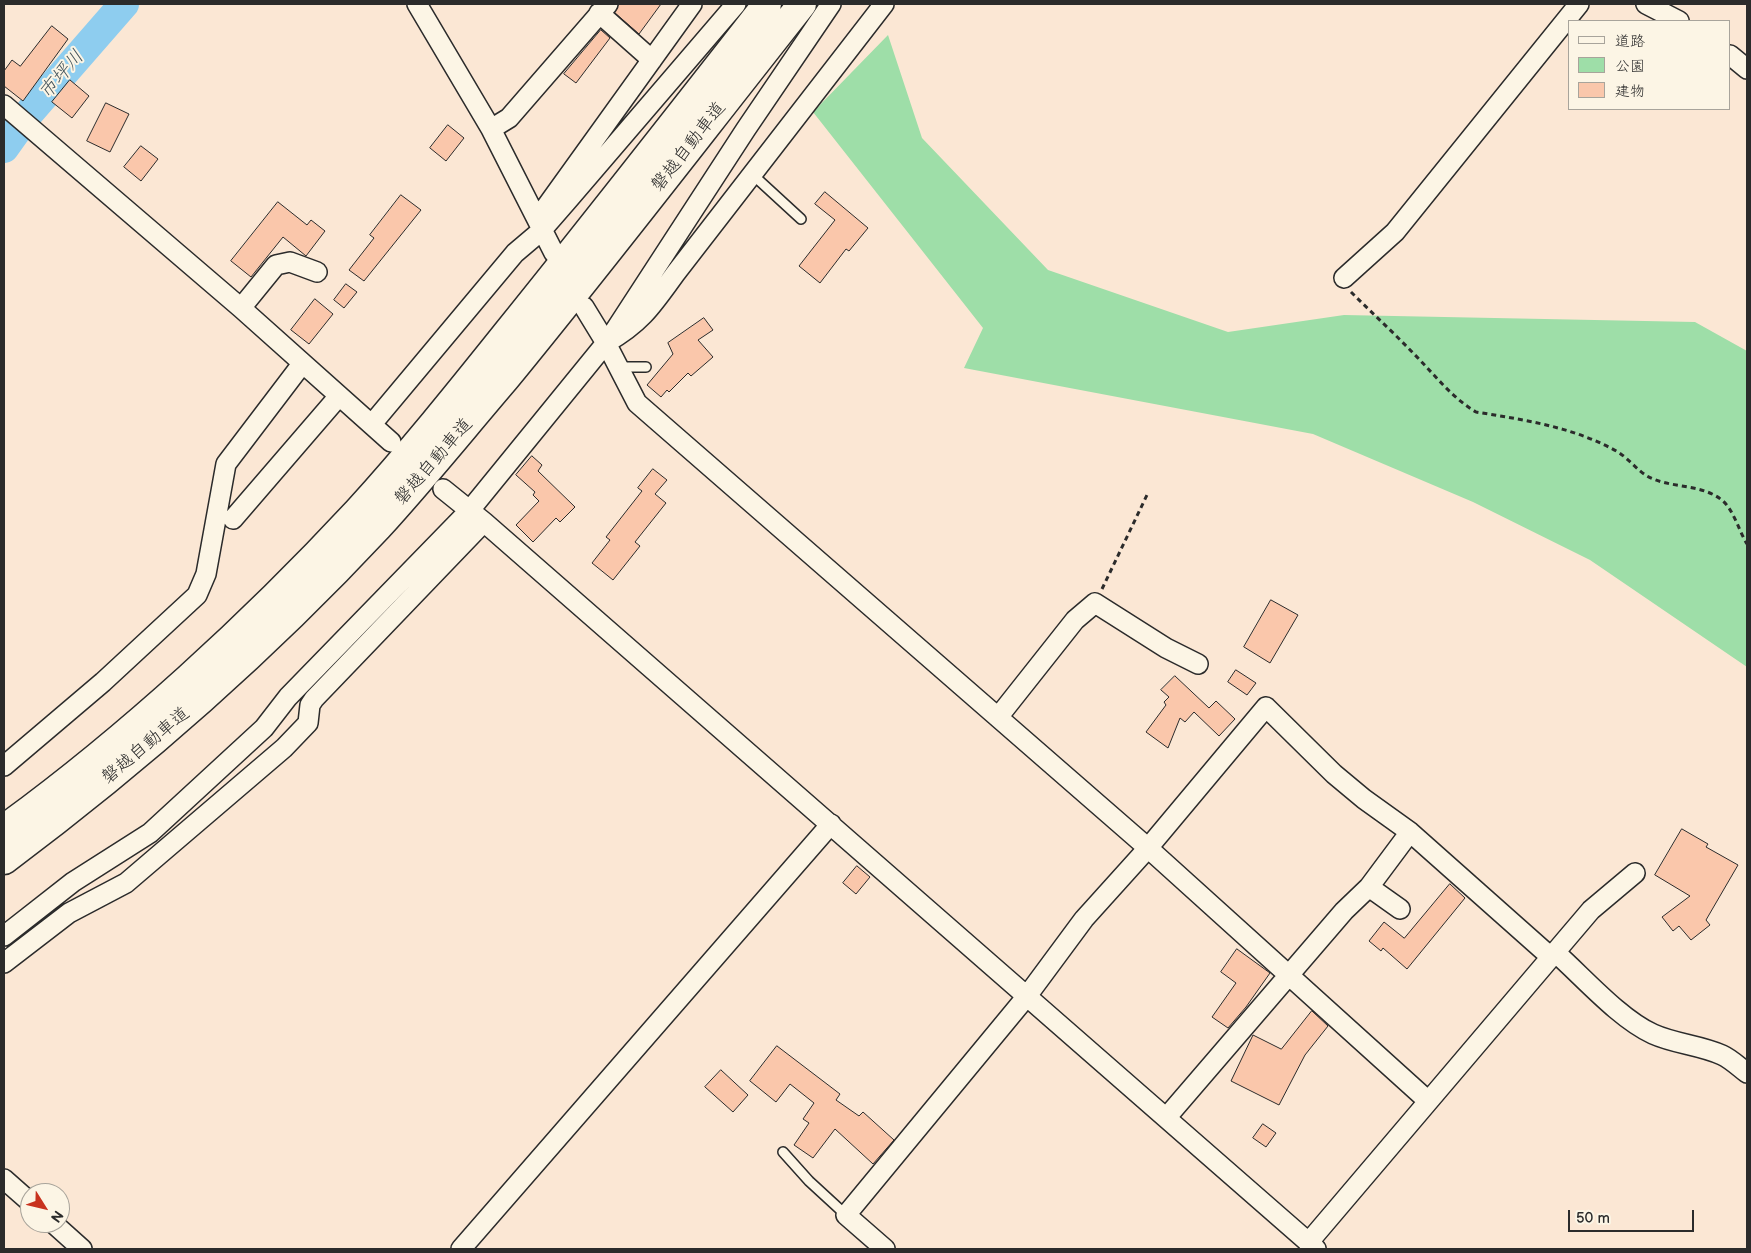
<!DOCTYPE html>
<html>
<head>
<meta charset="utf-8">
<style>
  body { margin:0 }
  #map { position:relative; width:1751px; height:1253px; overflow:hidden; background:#fbe7d4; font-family:"Balsamiq Sans","Klee One",sans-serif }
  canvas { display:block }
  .frame { position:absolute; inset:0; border:5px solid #2b2b2b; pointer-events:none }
  .legend { position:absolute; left:1568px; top:20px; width:162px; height:90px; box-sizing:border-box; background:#fcf5e5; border:1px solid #a8a49b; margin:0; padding:6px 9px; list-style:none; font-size:15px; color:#2b2b2b }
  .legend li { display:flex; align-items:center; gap:10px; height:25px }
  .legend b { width:25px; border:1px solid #a8a49b }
  .north { position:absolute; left:20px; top:1183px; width:50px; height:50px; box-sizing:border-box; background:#fcf5e5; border:1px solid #a8a49b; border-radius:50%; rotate:126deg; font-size:14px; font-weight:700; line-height:20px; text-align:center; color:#2b2b2b }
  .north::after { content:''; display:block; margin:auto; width:18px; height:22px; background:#c8321e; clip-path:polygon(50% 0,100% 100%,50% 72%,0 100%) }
  .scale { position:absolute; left:1568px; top:1210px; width:126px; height:22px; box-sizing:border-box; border:2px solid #2b2b2b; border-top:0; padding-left:6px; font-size:15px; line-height:18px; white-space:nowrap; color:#2b2b2b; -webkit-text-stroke:4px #fcf5e5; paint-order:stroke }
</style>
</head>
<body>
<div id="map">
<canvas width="1751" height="1253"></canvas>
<div class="frame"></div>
<ul class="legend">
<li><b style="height:6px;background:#fcf5e5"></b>道路</li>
<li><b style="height:14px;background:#9edea8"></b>公園</li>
<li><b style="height:14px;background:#fac7ab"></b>建物</li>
</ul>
<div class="north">N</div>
<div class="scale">50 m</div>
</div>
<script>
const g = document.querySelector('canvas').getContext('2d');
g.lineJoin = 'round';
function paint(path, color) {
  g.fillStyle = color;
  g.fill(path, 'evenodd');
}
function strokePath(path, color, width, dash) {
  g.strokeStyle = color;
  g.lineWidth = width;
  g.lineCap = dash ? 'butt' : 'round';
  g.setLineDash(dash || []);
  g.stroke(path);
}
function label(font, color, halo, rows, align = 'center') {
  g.font = font + ' "Balsamiq Sans","Klee One",sans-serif';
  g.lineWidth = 4;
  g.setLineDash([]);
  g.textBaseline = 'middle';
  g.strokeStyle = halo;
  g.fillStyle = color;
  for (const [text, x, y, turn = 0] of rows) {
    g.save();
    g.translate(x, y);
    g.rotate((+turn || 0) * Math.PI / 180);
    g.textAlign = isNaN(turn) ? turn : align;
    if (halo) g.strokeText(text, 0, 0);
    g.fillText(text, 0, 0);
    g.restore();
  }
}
paint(new Path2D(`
  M888,35L922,138L1048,270L1228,332L1344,315L1695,322L1747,351V667L1590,560L1473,502L1313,434L964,368L983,328L813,112Z`), '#9edea8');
strokePath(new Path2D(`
  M4,148L29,113L124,4`), '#8ecdef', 30);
const building = new Path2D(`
  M619,4H661L639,34L615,13Z
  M52,26L68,39L23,101L4,86V71L12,60L20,66Z
  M601,30L610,38L576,83L564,74Z
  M70,80L89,96L72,118L52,102Z
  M106,103L129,114L110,152L87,141Z
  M448,125L464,138L446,161L430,148Z
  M141,146L158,159L141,181L124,167Z
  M825,192L868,228L849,251L846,249L820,283L799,266L835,220L815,204Z
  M401,195L421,210L364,281L349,270L374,238L370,235Z
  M278,202L307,225L311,220L325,231L306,256L283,237L251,277L231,261Z
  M346,284L357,292L344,308L334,300Z
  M315,299L333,314L309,344L291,330Z
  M704,318L713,330L698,340L713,357L691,376L688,373L669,392L667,390L661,397L647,385L673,354L668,343Z
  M532,456L542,465L538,471L575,507L560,522L556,518L533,542L516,525L539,501L533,495L535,492L516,475Z
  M653,469L667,480L655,494L666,503L635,542L640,546L613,580L592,563L610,540L606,537L642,491L638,488Z
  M1271,600L1298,615L1270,663L1244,647Z
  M1236,670L1256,683L1247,695L1228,682Z
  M1175,676L1209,708L1216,701L1235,719L1219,736L1194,712L1185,722L1180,718L1168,748L1146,732L1166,705L1164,702L1169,697L1161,690Z
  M1682,829L1708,844L1706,847L1738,865L1706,920L1710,925L1691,940L1679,926L1673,931L1662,917L1690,896L1655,875Z
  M857,866L870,877L856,894L843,883Z
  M1450,884L1465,898L1407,969L1383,948L1381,951L1369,941L1384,922L1404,938Z
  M1237,949L1270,973L1246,1007L1228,1028L1212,1017L1236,983L1221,972Z
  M1312,1011L1328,1026L1305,1055L1279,1105L1231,1081L1253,1035L1281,1049Z
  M777,1046L840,1094L836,1100L859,1116L863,1112L894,1140L873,1164L835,1129L813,1158L794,1145L809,1123L803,1119L814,1103L790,1084L776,1102L750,1081Z
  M721,1070L748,1095L733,1112L705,1087Z
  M1263,1124L1276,1133L1266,1147L1253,1138Z`);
paint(building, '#fac7ab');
strokePath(building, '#2b2b2b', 1);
const service = new Path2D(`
  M752,174L801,219
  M619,367H646
  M783,1152L809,1181L846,1215`);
const minor = new Path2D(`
  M417,4L491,129L554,253
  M1646,4L1679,21
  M599,13L652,60
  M1730,55L1747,69
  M4,105L241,308L391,442
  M491,129L509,118L608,4
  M541,220L546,207L692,4
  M1344,278L1395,232L1579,4
  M584,307L606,343L637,403L1148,848L1427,1100
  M241,308L276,265L290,262L317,272
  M610,338L746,129L831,4
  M372,424L515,253L541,231L568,200L736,4
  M443,489L484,522L1316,1249
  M233,519L339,396
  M999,716L1075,620L1095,603L1166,648L1198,664
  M4,766L103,682L197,595L206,574L226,464L302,364
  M1369,887L1400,909
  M4,936L73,882L150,833L264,728L288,697L470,510L606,343C641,323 652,306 675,274L884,4
  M4,963L69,913L126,883L284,748L308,723L310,705L314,699L484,522
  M1166,1118L1344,911L1369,887L1410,832
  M4,1179L30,1202
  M53,1223L82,1249
  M1308,1243L1591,910L1635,873
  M461,1249L831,824
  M885,1249L846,1215L1027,996L1084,919L1148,848L1266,707L1334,774L1364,799L1410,832L1544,951L1551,955L1556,953C1584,978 1620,1019 1653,1034C1675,1044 1700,1045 1722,1055C1731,1059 1739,1067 1747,1073`);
const motorway = new Path2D(`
  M4,829C128,739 253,624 358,511C410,454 459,393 507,333C595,224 681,114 767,4
  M4,860C138,760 264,649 378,527C422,479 463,428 505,379C606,256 703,129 802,4`);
strokePath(service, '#2b2b2b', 12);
strokePath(minor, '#2b2b2b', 22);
strokePath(motorway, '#2b2b2b', 31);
strokePath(new Path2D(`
  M1351,292C1372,313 1394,333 1414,354C1435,375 1451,397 1476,412C1525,420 1574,427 1618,452C1629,459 1637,470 1647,476C1670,489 1702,483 1723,501C1734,511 1739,531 1747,544
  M1102,589L1147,495`), '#2b2b2b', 3, [5, 4]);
strokePath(service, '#fcf5e5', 9);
strokePath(minor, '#fcf5e5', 19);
strokePath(motorway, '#fcf5e5', 28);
label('18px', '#2b2b2b', '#fcf5e5', [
  ["磐越自動車道",689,147,-52],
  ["磐越自動車道",434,462,-49],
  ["磐越自動車道",146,746,-40]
]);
label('italic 19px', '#44545c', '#fcf5e5', [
  ["市坪川",62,75,-49]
]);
</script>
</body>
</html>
